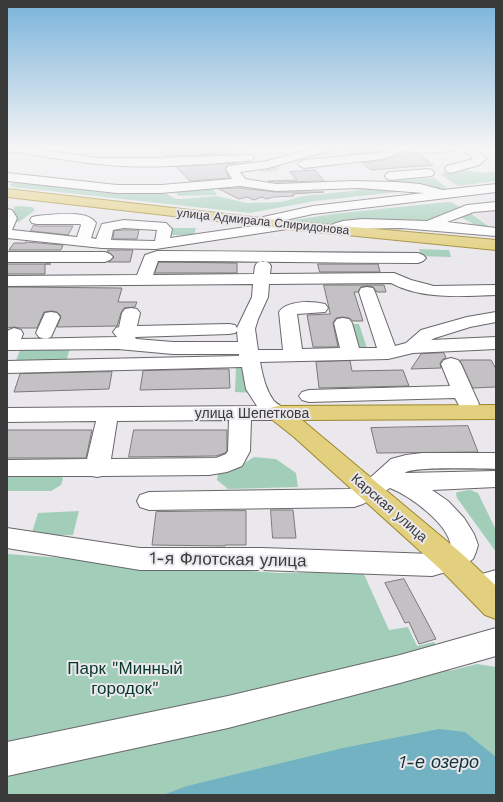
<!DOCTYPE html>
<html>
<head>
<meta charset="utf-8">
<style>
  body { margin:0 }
  #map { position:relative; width:503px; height:802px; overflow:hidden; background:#eae8ec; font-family:"Work Sans",sans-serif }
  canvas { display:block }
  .frame { position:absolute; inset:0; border:8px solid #3b3a3b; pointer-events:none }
</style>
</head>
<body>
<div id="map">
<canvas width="503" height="802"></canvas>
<div class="frame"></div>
</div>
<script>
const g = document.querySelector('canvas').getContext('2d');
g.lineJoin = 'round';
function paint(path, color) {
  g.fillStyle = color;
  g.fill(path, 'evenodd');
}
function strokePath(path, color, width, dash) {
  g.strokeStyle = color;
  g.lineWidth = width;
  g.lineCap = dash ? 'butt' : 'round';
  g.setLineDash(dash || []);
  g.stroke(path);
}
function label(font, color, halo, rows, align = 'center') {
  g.font = font + ' "Work Sans",sans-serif';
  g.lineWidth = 4;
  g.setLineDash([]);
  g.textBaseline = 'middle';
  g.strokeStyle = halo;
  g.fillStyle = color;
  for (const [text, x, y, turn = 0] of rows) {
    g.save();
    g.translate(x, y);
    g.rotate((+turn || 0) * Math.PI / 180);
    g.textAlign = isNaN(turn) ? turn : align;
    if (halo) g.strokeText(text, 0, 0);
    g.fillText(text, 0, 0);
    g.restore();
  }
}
paint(new Path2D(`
  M170,148H248L253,155L179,160Z
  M496,204V230L465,207Z`), '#e2dce6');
paint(new Path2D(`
  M334,148H366L311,157L281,165L276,171L260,172L277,163Z
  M462,170L482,173L496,171V181L458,186L441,175L443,173Z
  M434,178L447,188L436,190L356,183Z
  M18,182L107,193H165L176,199H182L217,196L247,203L281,202L303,196L369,189L399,191L398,192L315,201L250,213L13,187L9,185L13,183Z
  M213,188L217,195L178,196L176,191Z
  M447,202H451L462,208L431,221L331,226L293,222L295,220L333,214Z
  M16,206L32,207L35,210L19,222L13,223L14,207Z
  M470,213L490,227L493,230L482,229L459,216Z
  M171,228H196L194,235H169Z
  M419,249L449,250L451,257L421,256Z
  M346,324H359L368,351H354Z
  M70,348L66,362L15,363L20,350Z
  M236,368L244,369L254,393L235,392Z
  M254,457L276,459L296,473L298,487L228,489L217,480L218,473L242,465Z
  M7,473L60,474L63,479L61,485L51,491H7Z
  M470,490L478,493L496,530V552L457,498L456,494L457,492Z
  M79,511L73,535L31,536L38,513Z
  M7,554L278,573L363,572L389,630L408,627L417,646L434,642L449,671L477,664L496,667V795H7Z`), '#a2ceb9');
paint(new Path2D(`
  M439,729L465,732L496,757V795H163L187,786L343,748Z`), '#72b2c3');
const building = new Path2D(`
  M157,148H225L230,154L166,156Z
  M343,148H390L381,152L351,154Z
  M418,154L433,165L371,170L362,163L383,160L399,155Z
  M236,163L228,165L225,168L229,178L190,181L176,167Z
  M315,170L324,181L276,182L268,181L297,180L290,172Z
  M240,188L276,192H324L293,194L294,196L274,197L266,199L262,197L254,200L247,197L239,199L219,189Z
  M34,225L37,226H73L68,235L31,231Z
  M124,230H139L137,239H113L114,231Z
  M26,242L63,245L61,250H9L14,243H25Z
  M108,250H133L130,262H108L114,257L108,252Z
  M159,262L237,263V273H155Z
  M7,264H51H45V274H7Z
  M318,264H378L380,272H320Z
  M324,285H384L386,292H377L373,287L367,286L361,287L358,292H354L363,321H353L349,318L343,317L336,318L333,323L338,347H313L307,315L330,314Z
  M7,287L122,288L118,302H137L135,307L124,308L121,313L117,326L57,327L61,316L57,312L51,311L44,312L37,328H20L14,327L7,328Z
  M444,353L446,358L443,359L440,363L441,368L411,369L421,354Z
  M460,360H491L496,369V387L473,388Z
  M350,361L352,371L403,370L409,386L319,388L316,362Z
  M212,369H229L230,388L140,390L143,371Z
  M112,372L109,389L14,392L20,374Z
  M468,426L478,452L377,453L371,428Z
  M7,430H92L86,458H7Z
  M134,430H227V451L225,453L216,456L129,457Z
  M271,510H293L296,538H273Z
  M246,511V545H225V546L152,545L156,512Z
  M404,579L425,618L436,639L419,644L409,622L405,623L385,583Z`);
paint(building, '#c3c1c4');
strokePath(building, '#7a787b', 1);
const minor = new Path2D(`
  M7,148H31L99,158H158L248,155L252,156L254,158L252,160L248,161C199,164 148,170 99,164C69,161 40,156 11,151L7,150Z
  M315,148H332L330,150L268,168L240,172L245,179L276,184L352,181L396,182L420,184L443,190L496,184V192L313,214L276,222L287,221L292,222L294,225L292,228L287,229L156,249L102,248L7,238V209L12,210L17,218L12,230L77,237L81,225L80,224H37L32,223L30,220L32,217L37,216C52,215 87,209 96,223L91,238L96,239L102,224L124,220L166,223L172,229L170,238L267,224L263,223L261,220L263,217L313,206L424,193L359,188L276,191L240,186L161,193H117L7,181V173L117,185H161L232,179L226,169L228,166L267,161ZM124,228L157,230L155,241L111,240L113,230Z
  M393,148H459L453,151L425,153L404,151L383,159L304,168L300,166L298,164L300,162L304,160L381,153Z
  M463,148H474L486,159L479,165L451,173L447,172L445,169L447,166L473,159Z
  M428,169L432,170L434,173L432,176L391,180L387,179L385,176L387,173L391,172Z
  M496,202V210L474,212L447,222L496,228V236L401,228L345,229C341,233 339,235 332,233L330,230L333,224L343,221L362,219L427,221L467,205Z
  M157,251C244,251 331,253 418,253L423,255L426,258L423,261L418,263C331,263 245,261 158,261L153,275L254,274L255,266L257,263L263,261L269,263L271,266L270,274L394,273L411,280L434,286L496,285V295C461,296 423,300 391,283L269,284L268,297L258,319L255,329L258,350H283L279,312C287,300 312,301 325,304L328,308L325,312L297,314L302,349L340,348L334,323L337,319L343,318L349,319L352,323L359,348H377L359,292L361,288L367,287L373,288L375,292L395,346L406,343L421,330L467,317L496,312V322L470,327L435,338L431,340L496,337V349L413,353L388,359L260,362C263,376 265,389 274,401C279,406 285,407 289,413L286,418L278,420H251L250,451L242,466L227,472L209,475L102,476L97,477L92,476H7V460L87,459L96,421L7,422V408L257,406L246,389L242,367L7,373V361L239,356V354H173L118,349L7,350V331L14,328L21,330L23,334L21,339L117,337L113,332L116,328L119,327L122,313L125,309L131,308L137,309L140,313L137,326L229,324L235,325L237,328L252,297L253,284L7,286V276L137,275L145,255ZM237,331L238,342H173L136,339L135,337L229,334L235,333ZM229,420L228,451L226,454L216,458L111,459L117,421Z
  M7,252H105L110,254L113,257L110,260L105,262H7Z
  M51,312L57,313L60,317L51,337L45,339L39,337L36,333L45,313Z
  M451,358L458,360L461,364L479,404L475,409L468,411L461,409L455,398L309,402L302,400L299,396L302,392L309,390L450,386L441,364L444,360Z
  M422,453H496V469C481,469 412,466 405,473L496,471V487L432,490L448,501L464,518L474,534L478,545L476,552L473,559L460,568L432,576L262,570H140L7,548V528L140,548H262L432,554L442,551L451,546C448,523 410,496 390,488L363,504L354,507L149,510L140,507L137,501L140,495L149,492L350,489L371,477L391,459L406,455Z
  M496,570V594L478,598L468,594L464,586L468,578Z
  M496,628V656L400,683L228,728L7,776V742L228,696L400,655Z`);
const major = new Path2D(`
  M7,148H20L18,150L7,153Z
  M7,189L287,221L496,240V250L287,229L7,197Z
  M496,405V419L302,420L461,553L492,582L496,586V619L485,615L440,569L294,437L270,418L267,413L270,408L278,406Z`);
strokePath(minor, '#69676a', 2);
strokePath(major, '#9c872f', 2);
paint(minor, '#fff');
paint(major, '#e3d07e');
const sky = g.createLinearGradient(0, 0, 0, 260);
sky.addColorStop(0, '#79b3d9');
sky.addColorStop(0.57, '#f6f5f6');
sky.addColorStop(1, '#f6f5f600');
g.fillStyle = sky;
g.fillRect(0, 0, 503, 260);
label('12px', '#3b3a3b', '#eae8ec', [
  ["улица Адмирала Спиридонова",263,222,6]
]);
label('14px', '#3b3a3b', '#eae8ec', [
  ["улица Шепеткова",252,414],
  ["Карская улица",389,508,41]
]);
label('17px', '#3b3a3b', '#eae8ec', [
  ["1-я Флотская улица",228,560,1]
]);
label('17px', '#083928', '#eae8ec', [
  ["Парк \"Минный",125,669],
  ["городок\"",125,689]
]);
label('italic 18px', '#113239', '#eae8ec', [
  ["1-е озеро",439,763]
]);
</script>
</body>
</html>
